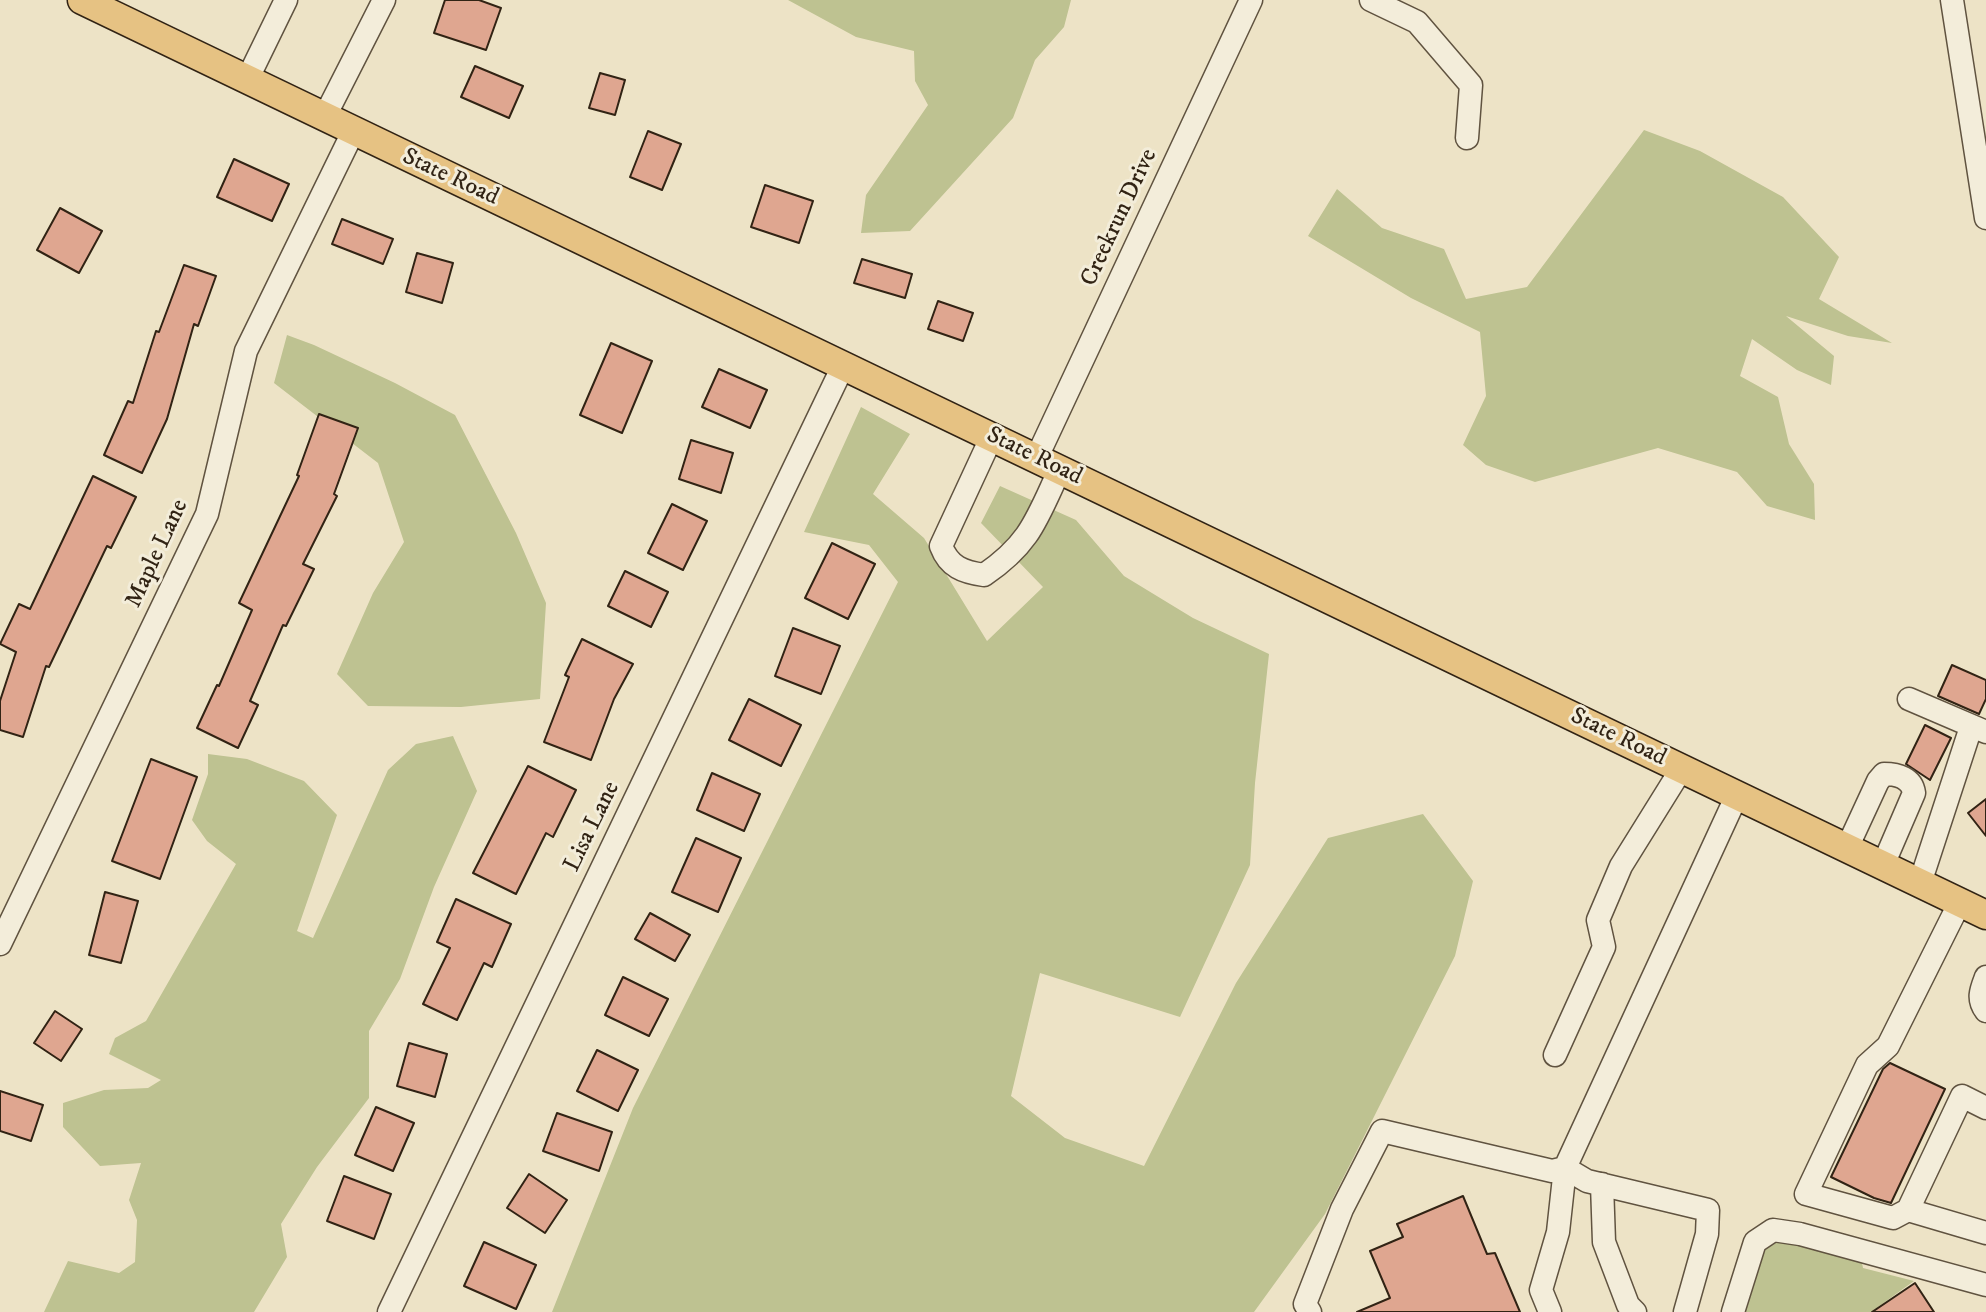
<!DOCTYPE html>
<html>
<head>
<meta charset="utf-8">
<style>
  body { margin:0 }
  canvas { display:block; background:#ede3c6 }
</style>
</head>
<body>
<canvas width="1986" height="1312"></canvas>
<script>
const g = document.querySelector('canvas').getContext('2d');
g.lineJoin = 'round';
function paint(path, color) {
  g.fillStyle = color;
  g.fill(path, 'evenodd');
}
function strokePath(path, color, width, dash) {
  g.strokeStyle = color;
  g.lineWidth = width;
  g.lineCap = dash ? 'butt' : 'round';
  g.setLineDash(dash || []);
  g.stroke(path);
}
function label(font, color, halo, rows, align = 'center') {
  g.font = font + ' "IM FELL DW Pica",serif';
  g.lineWidth = 6;
  g.setLineDash([]);
  g.textBaseline = 'middle';
  g.strokeStyle = halo;
  g.fillStyle = color;
  for (const [text, x, y, turn = 0] of rows) {
    g.save();
    g.translate(x, y);
    g.rotate((+turn || 0) * Math.PI / 180);
    g.textAlign = isNaN(turn) ? turn : align;
    if (halo) g.strokeText(text, 0, 0);
    g.fillText(text, 0, 0);
    g.restore();
  }
}
paint(new Path2D(`
  M788,0H1071L1064,27L1035,60L1013,118L910,231L861,233L866,195L928,105L915,81L914,51L856,37Z
  M1644,130L1700,151L1783,197L1839,257L1819,299L1892,343L1848,336L1786,316L1834,356L1831,385L1797,370L1752,339L1740,376L1778,397L1789,444L1814,484L1815,520L1767,506L1737,472L1658,448L1535,482L1486,465L1463,445L1486,396L1480,332L1411,298L1308,236L1337,189L1382,228L1444,249L1466,299L1527,287Z
  M287,335L314,345L395,383L455,415L516,533L546,603L540,699L461,707L368,706L337,674L373,593L404,542L378,463L274,383Z
  M861,407L910,434L873,494L924,538L987,641L1043,587L981,523L1000,486L1076,520L1124,576L1193,618L1269,654L1255,783L1250,865L1180,1017L1040,973L1011,1096L1065,1138L1144,1166L1236,983L1328,838L1423,814L1473,881L1455,956L1325,1214L1254,1312H552L633,1108L898,582L869,545L804,532Z
  M453,736L477,791L434,887L400,979L369,1031V1098L317,1167L281,1224L287,1257L254,1312H44L68,1261L119,1273L135,1262L137,1220L129,1200L141,1163L100,1166L63,1127V1103L104,1090L148,1088L161,1080L109,1054L115,1038L146,1021L236,864L207,841L192,820L208,774V754L247,759L304,781L337,815L297,931L313,938L388,770L416,744Z
  M1782,1241L1862,1263L1863,1268L1914,1281L1871,1312H1740C1748,1281 1747,1251 1782,1241Z`), '#bec291');
const building = new Path2D(`
  M445,0H479L501,8L486,50L434,33Z
  M475,66L523,86L509,118L461,97Z
  M600,73L625,80L615,115L589,108Z
  M648,131L681,144L662,190L630,177Z
  M234,159L289,184L272,221L217,197Z
  M765,185L813,201L799,243L751,227Z
  M60,208L102,231L79,273L37,250Z
  M342,219L393,239L383,264L332,244Z
  M417,253L453,263L442,303L406,292Z
  M862,259L912,274L905,298L854,283Z
  M184,265L216,276L198,326L194,324L167,419L142,473L104,455L128,401L133,403L156,331L159,332Z
  M938,301L973,313L963,341L928,329Z
  M611,343L652,361L622,433L580,415Z
  M719,369L767,390L750,428L702,407Z
  M319,414L358,428L334,494L337,496L303,564L314,569L286,626L283,625L250,701L258,705L238,748L197,728L217,685L219,686L252,610L239,603L299,476L297,475Z
  M691,440L733,453L721,493L679,479Z
  M93,476L136,497L111,548L107,546L49,667L46,666L23,737L0,730V701L16,652L0,644L19,604L30,609Z
  M672,504L707,521L683,570L648,553Z
  M832,543L875,564L848,619L805,598Z
  M625,571L668,592L651,627L608,606Z
  M793,628L840,646L821,694L775,676Z
  M582,639L633,664L614,699L591,760L544,742L569,677L565,675Z
  M1952,665L1986,680V699L1979,714L1938,696Z
  M749,699L801,725L781,766L729,740Z
  M1925,725L1951,738L1930,780L1906,764Z
  M151,759L197,777L160,879L112,861Z
  M528,766L576,790L553,837L546,833L516,894L473,873Z
  M712,773L760,794L744,831L697,810Z
  M1986,799V836L1968,813Z
  M696,838L741,858L718,912L672,892Z
  M105,892L138,901L121,963L89,955Z
  M456,899L511,924L492,967L484,963L457,1020L423,1004L450,948L437,942Z
  M650,913L690,935L675,961L635,939Z
  M623,977L668,999L649,1036L605,1015Z
  M55,1011L82,1029L61,1061L34,1043Z
  M409,1043L447,1054L435,1097L397,1086Z
  M597,1050L638,1070L618,1111L577,1091Z
  M1890,1063L1945,1089L1891,1203L1874,1198L1831,1177L1883,1069Z
  M0,1091L43,1105L31,1141L0,1131Z
  M376,1107L414,1123L393,1171L355,1155Z
  M557,1113L612,1132L599,1171L543,1151Z
  M529,1174L567,1200L545,1233L507,1208Z
  M344,1176L391,1194L374,1239L327,1221Z
  M1463,1196L1487,1254L1495,1253L1520,1312H1357L1390,1298L1370,1251L1403,1237L1397,1224Z
  M484,1242L536,1265L516,1309L464,1286Z
  M1915,1283L1934,1312H1872Z`);
paint(building, '#dfa690');
strokePath(building, '#312314', 2);
const minor = new Path2D(`
  M1371,0L1417,22L1471,85L1467,138
  M1952,0L1986,218
  M247,80L286,0
  M324,118L384,0
  M992,436L941,546C949,567 963,572 984,575C1031,543 1037,518 1060,469
  M1037,457L1251,0
  M1909,699L1986,732
  M1847,848L1878,781L1884,774C1898,774 1912,778 1914,793L1883,865
  M1920,883L1971,727
  M1960,902L1888,1046L1867,1065L1806,1194L1893,1218L1908,1210L1986,1233
  M0,944L207,514L246,351L353,132
  M1986,977C1981,990 1977,999 1986,1011
  M1555,1055L1604,947L1598,920L1621,866L1682,768
  M1602,1184L1604,1242L1628,1305L1635,1312
  M1908,1210L1962,1096L1986,1108
  M389,1312L844,364
  M1310,1312L1305,1304L1342,1209L1382,1131L1552,1171L1565,1168L1737,795
  M1550,1312L1541,1290L1558,1232L1565,1168L1587,1181L1708,1210L1707,1234L1685,1312
  M1733,1312L1755,1242L1773,1230L1800,1234L1986,1285`);
const major = new Path2D(`
  M82,0L1986,915`);
strokePath(minor, '#605340', 25);
strokePath(major, '#312314', 31);
strokePath(minor, '#f3edda', 22);
strokePath(major, '#e6c283', 28);
label('24px', '#312314', '#f3edda', [
  ["State Road",450,178,25],
  ["Creekrun Drive",1120,218,-65],
  ["State Road",1034,457,26],
  ["Maple Lane",158,554,-65],
  ["State Road",1618,738,26],
  ["Lisa Lane",593,827,-64]
]);
</script>
</body>
</html>
